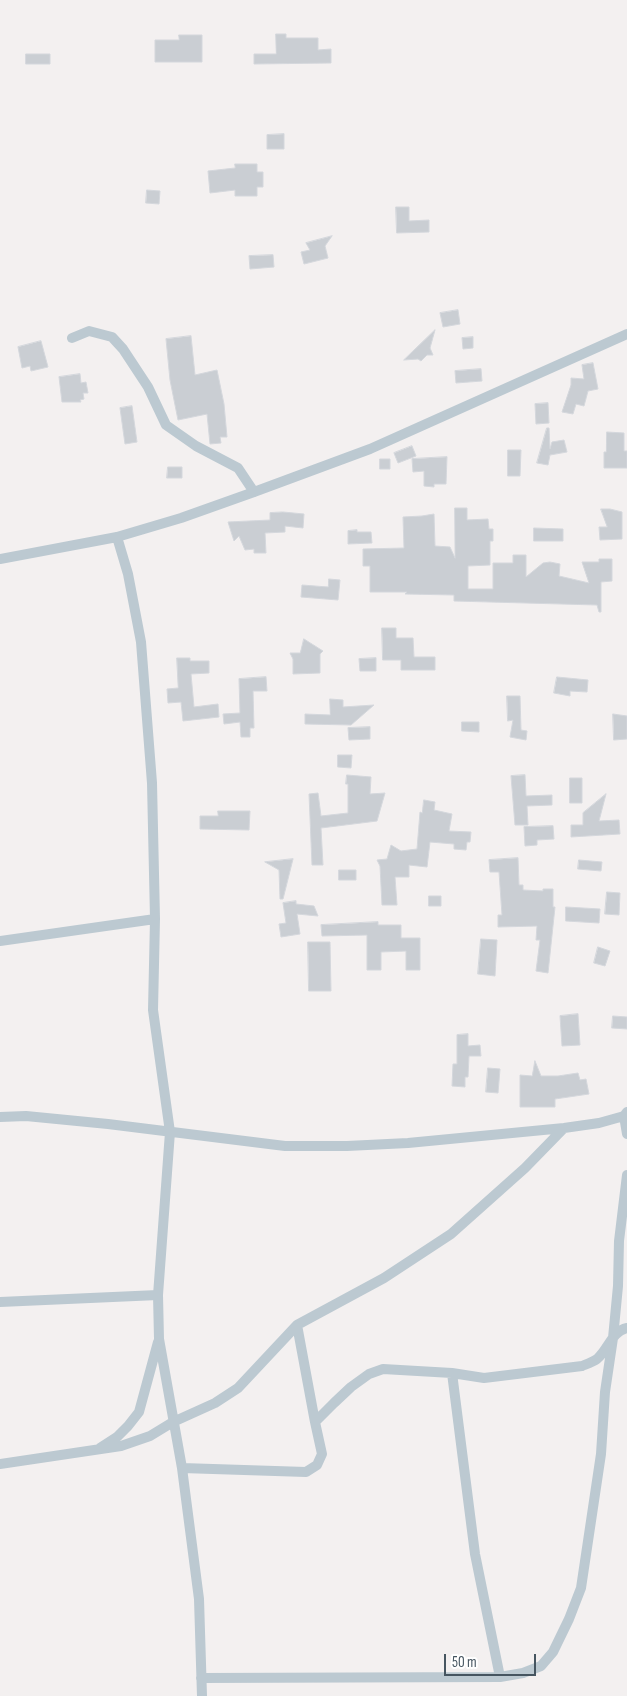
<!DOCTYPE html>
<html>
<head>
<meta charset="utf-8">
<style>
  body { margin:0 }
  #map { position:relative; width:627px; height:1696px; overflow:hidden; background:#f3f0f0; font-family:"Sofia Sans Condensed",sans-serif }
  canvas { display:block }
  .scale { position:absolute; left:444px; top:1654px; width:92px; height:22px; box-sizing:border-box; border:2px solid #465560; border-top:0; padding-left:6px; font-size:15px; line-height:18px; white-space:nowrap; color:#465560; -webkit-text-stroke:4px #fff; paint-order:stroke }
</style>
</head>
<body>
<div id="map">
<canvas width="627" height="1696"></canvas>
<div class="scale">50 m</div>
</div>
<script>
const g = document.querySelector('canvas').getContext('2d');
g.lineJoin = 'round';
function paint(path, color) {
  g.fillStyle = color;
  g.fill(path, 'evenodd');
}
function strokePath(path, color, width, dash) {
  g.strokeStyle = color;
  g.lineWidth = width;
  g.lineCap = dash ? 'butt' : 'round';
  g.setLineDash(dash || []);
  g.stroke(path);
}
const building = new Path2D(`
  M276,34H286V38H318V50L331,49V63L254,64V54H276Z
  M179,35H202V62H155V40H179Z
  M26,54H50V64H26Z
  M284,134V149H267V135Z
  M235,164H257V172H263V187H257V196H235V190L210,193L208,171L235,168Z
  M147,190L160,191L159,204L146,203Z
  M396,207H409V221L429,220V232L397,233Z
  M332,236L325,246L328,258L304,264L301,252L310,250L306,243Z
  M273,255L274,267L250,269L249,256Z
  M458,310L460,324L443,327L440,313Z
  M435,330L430,348L433,355H427L421,361L418,359L404,360Z
  M191,336L195,375L217,370L224,404L227,437H220L221,443L210,444L207,414L178,420L170,380L166,339Z
  M473,337V348L463,349L462,338Z
  M41,341L48,367L31,371L30,366L22,368L18,347Z
  M593,363L598,389L588,391L584,406L576,404L573,414L562,412L571,385V378L584,379L582,365Z
  M481,369L482,381L456,383L455,371Z
  M80,374L81,383L86,382L88,393H83L84,399L80,400L81,402H62L59,377Z
  M548,403L549,423L536,424L535,404Z
  M132,406L137,442L125,444L120,408Z
  M547,428H549L550,449L552,442L564,440L567,452L550,455L548,465L537,463Z
  M607,432L624,433V451H627V468H604V452H606Z
  M412,446L416,456L398,463L394,453Z
  M508,450H521L520,476H508Z
  M447,457L446,484H434V487L424,486V471L413,472L412,459Z
  M380,459H390V469H380Z
  M168,467H182V478H167Z
  M455,508H467V520L488,519L489,529H493V541H490V565L468,566V589H493V563H513V555H526V577L543,563L550,562L560,564L559,576L589,583L582,562H599V559H612V581L601,582V612H599L597,605L454,601V595L405,594L407,592H370V566H363V549L404,548L403,517L422,516L434,514L435,546L450,547L455,558Z
  M601,509H610L622,512V539L600,540L599,527H607Z
  M283,512L304,514L303,528L285,526V532L265,533L266,553H254V549L245,550L239,536L234,541L228,522L270,520V513Z
  M534,528L563,529V541H534Z
  M357,530V532H371L372,543L348,544V531Z
  M329,579L340,580L338,600L301,597L302,585L328,587Z
  M382,628H396V638H413L414,657H435V670H401V660H383Z
  M304,639L323,651L320,654V673L293,674V659L290,653H300Z
  M177,658H190V661H209V673L191,674L194,707L218,704L219,717L183,721L181,702L168,703L167,689L178,688Z
  M376,658V671H360L359,659Z
  M266,677L267,691H253L254,728H250V737H241L240,722L224,724L223,714L240,713L239,679Z
  M557,677L588,680L587,692L570,691V696L554,693Z
  M507,696H520L521,730L527,731L526,740L510,737L513,720L508,721Z
  M330,699L343,700V707L374,705L351,725L305,724V714L330,715Z
  M613,714L627,716V739L614,740Z
  M462,722H479V732L462,731Z
  M370,727V739L349,740L348,728Z
  M338,755H352L351,768L338,767Z
  M347,775L371,777L370,794L385,793L377,821L321,828L323,865H312L309,794L318,793L321,816L348,813V784H346Z
  M525,775L526,796L552,795V805L527,806L528,825H515L511,776Z
  M570,778H582V803H570Z
  M606,794L599,821L619,820L620,834L571,837V825H583V813Z
  M424,800L435,802L434,810L452,814L449,831L471,832L470,842H467L466,850L454,849V844L430,842L427,867L409,865V877H395L397,905H382L380,866L377,860L387,859L391,845L401,851L417,849L420,812L422,813Z
  M218,811H250L249,830L200,829V816H218Z
  M553,826L554,839L537,840V845L525,846L524,827Z
  M518,858L519,885H523V890L543,891V889H553V907H555L548,973L536,971L540,940H536L537,926L498,927V915H502L499,872H490L489,860Z
  M293,859L283,899H280L279,870L265,862Z
  M579,860L602,862L601,871L578,869Z
  M339,870H356V880H339Z
  M607,892L620,893L619,915L605,914Z
  M429,896H441V906H429Z
  M296,901V904L314,906L318,916L297,914L300,934L281,937L279,924L286,923L283,903Z
  M566,907L600,909L599,923L566,921Z
  M378,922V925H401V938H420V970H406V951L381,952V970H367V935L322,936L321,925Z
  M481,939L497,940L495,976L478,974Z
  M308,942H330L331,991H309Z
  M598,947L610,951L605,966L594,963Z
  M578,1014L580,1045L562,1046L560,1016Z
  M613,1016L627,1017V1029L612,1028Z
  M468,1034V1046L480,1045L481,1056H469L468,1077H465V1087L452,1086L453,1064H457V1035Z
  M535,1061L541,1076H558L578,1073L580,1080L586,1079L589,1094L555,1099V1107H520V1075L532,1076Z
  M488,1068L500,1069L498,1093L486,1092Z`);
paint(building, '#caced3');
strokePath(building, '#d4d7dc', 1);
strokePath(new Path2D(`
  M72,338L89,331L112,337L123,349L148,387L166,425L196,446L238,468L254,492
  M117,537L128,574L141,642L152,783L155,919L153,1010L170,1132L158,1295L159,1339L182,1468L189,1522L199,1599L202,1696
  M0,559L117,537L181,518L254,492L370,449L627,334
  M0,941L155,919
  M624,1116L627,1134
  M0,1117L26,1116L108,1124L285,1146H347L408,1143L564,1128L599,1123L624,1116L627,1112
  M0,1302L158,1295
  M297,1325L315,1422
  M452,1373L475,1554L500,1677
  M100,1448L117,1437L128,1426L139,1412L158,1342
  M0,1464L121,1446L150,1436L173,1422L215,1403L238,1388L297,1325L384,1278L451,1234L525,1168L564,1128
  M182,1468L306,1472L317,1465L322,1454L315,1422L334,1403L351,1387L369,1374L383,1369L452,1373L484,1378L582,1366C587,1364 593,1362 597,1359C608,1350 612,1331 627,1328
  M201,1678L500,1677L523,1673L541,1666L553,1652L569,1619L581,1588L601,1454L605,1392L613,1338L618,1286L619,1241L627,1175`), '#bcc9d1', 10);
</script>
</body>
</html>
